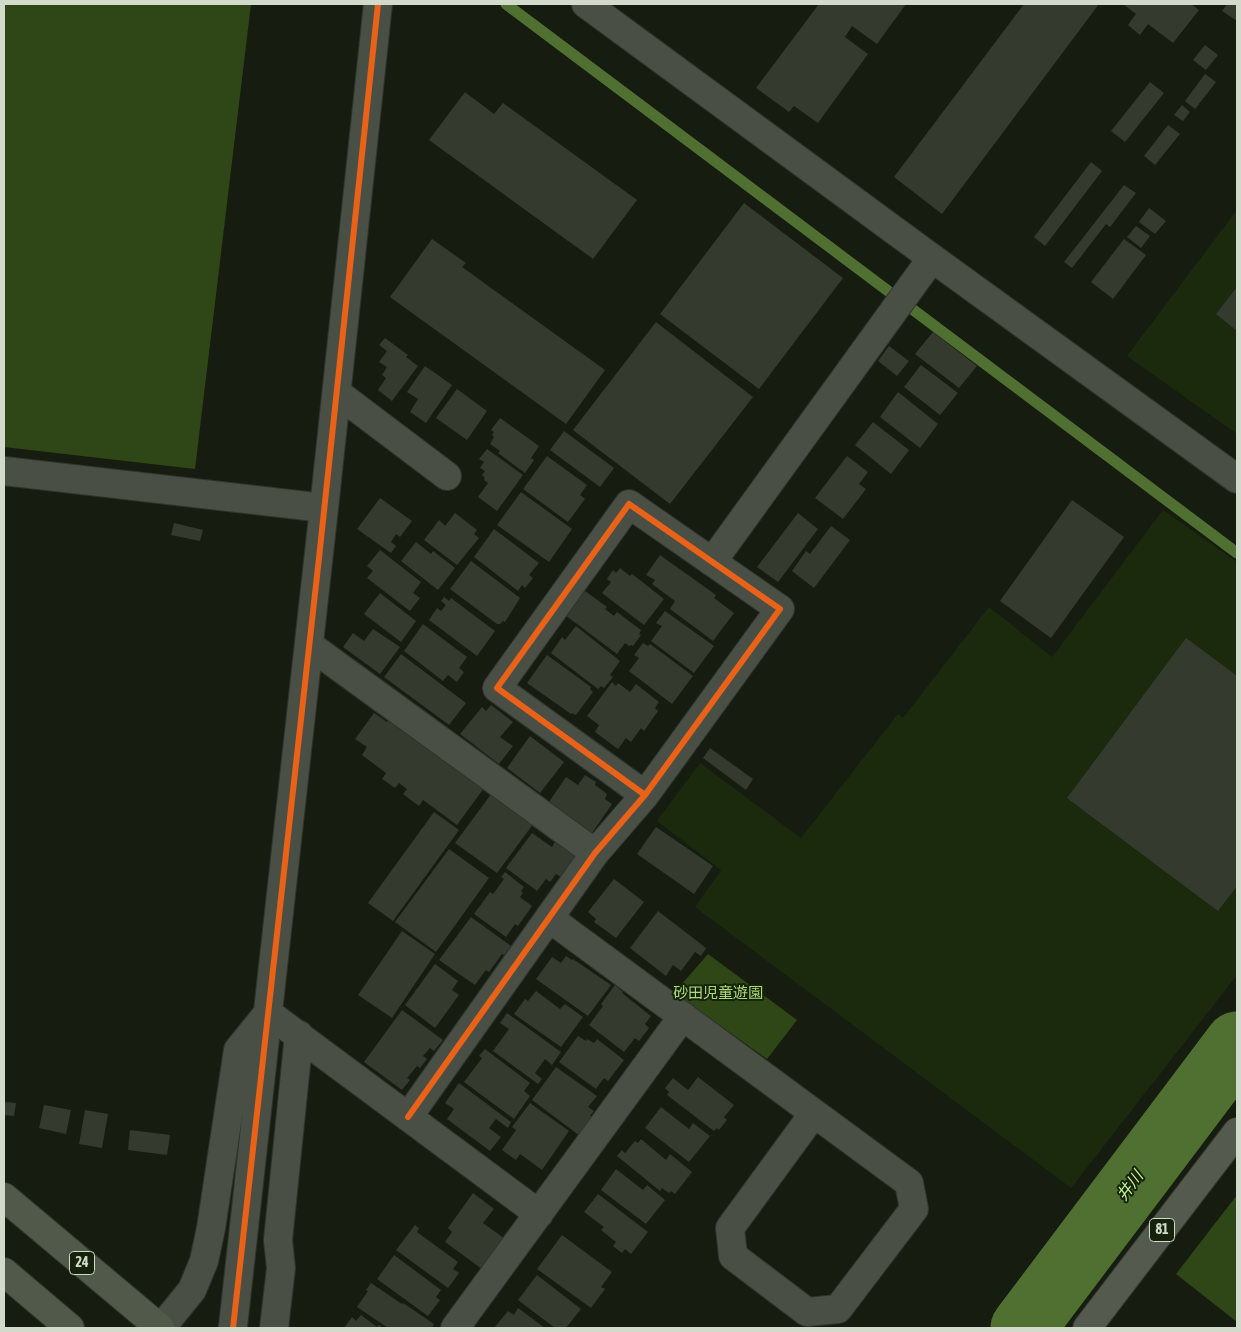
<!DOCTYPE html>
<html>
<head>
<meta charset="utf-8">
<style>
  body { margin:0 }
  #map { position:relative; width:1241px; height:1332px; overflow:hidden; background:#161d10; font-family:"Asap Condensed",sans-serif }
  canvas { display:block }
  .frame { position:absolute; inset:0; border:5px solid #d2dacb; pointer-events:none }
</style>
</head>
<body>
<div id="map">
<canvas width="1241" height="1332"></canvas>
<div class="frame"></div>
</div>
<script>
const g = document.querySelector('canvas').getContext('2d');
g.lineJoin = 'round';
function paint(path, color) {
  g.fillStyle = color;
  g.fill(path, 'evenodd');
}
function strokePath(path, color, width, dash) {
  g.strokeStyle = color;
  g.lineWidth = width;
  g.lineCap = dash ? 'butt' : 'round';
  g.setLineDash(dash || []);
  g.stroke(path);
}
function label(font, color, halo, rows, align = 'center') {
  g.font = font + ' "Asap Condensed","Noto Sans JP",sans-serif';
  g.lineWidth = 4;
  g.setLineDash([]);
  g.textBaseline = 'middle';
  g.strokeStyle = halo;
  g.fillStyle = color;
  for (const [text, x, y, turn = 0] of rows) {
    g.save();
    g.translate(x, y);
    g.rotate((+turn || 0) * Math.PI / 180);
    g.textAlign = isNaN(turn) ? turn : align;
    if (halo) g.strokeText(text, 0, 0);
    g.fillText(text, 0, 0);
    g.restore();
  }
}
paint(new Path2D(`
  M1237,210V434L1127,356Z
  M1163,510L1237,562V975L1071,1188L695,907L721,870L657,821L700,763L801,838L898,714L903,718L989,607L1052,657Z`), '#1b2a0d');
paint(new Path2D(`
  M4,4H251L195,469L4,447Z
  M708,954L797,1020L767,1059L674,993Z
  M1237,1195V1322L1176,1274Z`), '#2f4616');
strokePath(new Path2D(`
  M506,4L1237,553`), '#4f7030', 11);
strokePath(new Path2D(`
  M1023,1328L1237,1044`), '#4f7030', 65);
paint(new Path2D(`
  M819,4H906L877,44L852,26L845,37L868,54L818,123L794,106L789,112L756,88Z
  M1024,4H1099L942,214L894,177Z
  M1123,4H1191L1199,10L1173,43L1148,24L1140,35L1128,25L1136,14Z
  M1227,4H1237V21L1222,11Z
  M1205,45L1218,55L1206,70L1193,60Z
  M1205,74L1216,82L1195,109L1185,101Z
  M1150,82L1164,93L1125,142L1111,131Z
  M465,92L494,114L503,103L637,200L593,259L429,140Z
  M1182,105L1190,112L1183,121L1174,115Z
  M1168,125L1180,134L1155,165L1144,156Z
  M1091,162L1102,171L1045,246L1034,237Z
  M1124,185L1136,193L1110,227L1106,224L1072,268L1064,262Z
  M744,203L843,278L759,389L660,314Z
  M1149,208L1166,221L1155,234L1139,222Z
  M1136,226L1150,236L1141,248L1127,237Z
  M432,239L466,263L462,267L605,370L566,424L390,297Z
  M1124,239L1146,255L1113,299L1091,282Z
  M1237,287V331L1216,314Z
  M656,322L753,397L670,504L573,430Z
  M933,332L977,366L959,388L915,354Z
  M385,338L408,355L406,357L418,366L392,401L378,390L386,378L382,375L387,367L379,362L387,351L379,345Z
  M889,346L909,361L897,376L878,361Z
  M921,365L958,393L940,415L904,387Z
  M425,366L452,385L426,423L410,412L418,399L407,392Z
  M457,389L487,411L467,440L436,418Z
  M898,392L938,424L920,448L880,417Z
  M500,418L539,446L531,458L534,460L525,473L498,453L500,451L490,444L494,437L492,435L494,432L491,430Z
  M873,422L909,450L891,474L855,445Z
  M564,431L614,468L600,487L550,450Z
  M487,449L523,475L497,511L478,497L488,483L484,480L485,478L482,475L485,471L480,468L484,462L479,459Z
  M547,456L587,485L580,495L585,499L568,522L523,489Z
  M847,456L868,472L859,484L866,489L843,519L815,498Z
  M521,492L572,529L549,562L497,525Z
  M380,498L412,521L400,537L396,534L391,542L396,546L391,553L357,529Z
  M1072,500L1124,537L1051,638L1000,601Z
  M455,513L477,530L474,534L479,538L457,565L424,540L439,520L445,526Z
  M798,513L818,529L778,582L757,567Z
  M174,523L203,530L200,541L171,535Z
  M831,526L850,540L814,588L792,571L806,551L810,554Z
  M494,529L539,563L529,575L533,578L525,588L522,585L518,591L474,557Z
  M416,542L431,554L433,551L455,568L438,590L401,561Z
  M380,550L421,582L413,593L420,598L410,611L367,578L373,571L367,566Z
  M660,555L716,595L714,598L734,613L713,641L670,609L675,601L652,584L655,580L646,575Z
  M471,561L520,598L505,622L503,621L500,624H497L450,589Z
  M620,568L630,576L632,574L664,599L644,625L602,593L611,582L607,579L613,570L616,573Z
  M585,591L607,607L605,609L614,616L617,612L641,630L639,634L641,635L633,646L631,645L629,646L625,643L617,654L565,615Z
  M380,593L416,621L401,642L364,614Z
  M444,597L449,601L451,598L495,631L477,656L429,620L437,608L441,611L446,605L441,601Z
  M665,611L714,646L694,673L651,641L662,626L656,623Z
  M423,624L467,657L459,668L464,672L457,682L448,675L443,681L404,651Z
  M576,626L620,661L610,675L613,677L604,688L601,686L598,689L551,653L562,637L565,640Z
  M373,629L400,647L380,674L343,647L353,633L364,641Z
  M1186,638L1237,676V886L1218,911L1067,798Z
  M643,643L648,646L650,644L693,676L672,704L629,671L639,658L634,655Z
  M401,654L466,703L449,725L384,677Z
  M547,655L591,687L590,689L593,692L576,715L572,713L571,714L527,683Z
  M612,682L616,686L618,683L630,692L636,684L659,702L655,708L658,711L644,731L641,728L631,742L626,738L618,749L595,732L599,725L587,716Z
  M491,705L513,722L500,737L513,746L499,764L460,734L482,707L486,711Z
  M374,713L387,722L390,718L484,788L457,825L423,800L419,806L403,794L407,789L399,783L395,788L382,779L386,773L362,755L367,747L355,739Z
  M530,736L564,762L540,793L507,768Z
  M710,748L753,779L746,790L703,758Z
  M585,775L596,782L595,785L607,794L605,799L612,804L592,833L549,802L566,777L578,785Z
  M492,793L534,823L497,873L455,843Z
  M434,812L459,830L393,921L368,903Z
  M656,827L713,866L694,894L637,854Z
  M532,833L552,847L556,840L577,855L561,877L556,874L550,882L546,879L537,891L506,868Z
  M449,849L489,878L436,952L395,922Z
  M505,872L524,887L521,891L523,893L520,897L532,906L518,926L515,924L506,937L474,914L490,892L493,894L504,879L501,877Z
  M614,879L644,902L616,938L594,922L596,919L588,912Z
  M658,911L706,948L701,956L695,952L681,971L673,965L666,976L630,948Z
  M471,917L511,946L504,955L502,954L489,972L486,970L475,985L439,960Z
  M402,931L435,954L392,1018L358,995Z
  M566,956L572,960L573,959L611,985L588,1016L536,979L552,957L561,963Z
  M435,964L458,981L452,990L459,995L435,1028L405,1005Z
  M615,985L623,992L622,993L651,1016L645,1024L649,1028L639,1041L635,1038L624,1052L589,1025L603,1006L601,1004Z
  M536,991L560,1009L565,1004L583,1017L561,1047L514,1014L525,999L528,1001Z
  M402,1010L443,1040L434,1051L430,1048L423,1056L427,1059L420,1068L417,1066L407,1078L410,1080L402,1090L364,1062Z
  M507,1013L561,1052L552,1065L545,1059L535,1073L542,1079L538,1084L493,1051L509,1029L500,1023Z
  M578,1036L586,1041L587,1039L594,1043L597,1039L624,1060L608,1081L604,1078L596,1089L559,1062Z
  M485,1049L530,1083L524,1091L530,1096L514,1119L464,1082L482,1058L479,1056Z
  M556,1067L597,1096L588,1107L594,1111L590,1116L593,1118L580,1136L532,1100Z
  M698,1077L734,1105L724,1117L727,1120L719,1130L717,1128L714,1131L667,1095L669,1092L665,1088L673,1078L688,1090Z
  M459,1083L511,1122L508,1128L496,1119L489,1128L501,1137L490,1151L447,1119L454,1109L445,1103Z
  M4,1102L16,1103L14,1116L4,1115Z
  M530,1103L569,1131L542,1170L520,1154L516,1160L502,1150L516,1130L512,1127Z
  M44,1105L71,1110L66,1134L39,1128Z
  M661,1107L689,1129L693,1123L710,1136L689,1162L645,1128Z
  M85,1110L108,1114L102,1148L79,1144Z
  M130,1130L170,1135L167,1155L128,1150Z
  M641,1139L666,1160L670,1154L692,1172L675,1194L671,1191L669,1193L662,1188L660,1191L617,1156L622,1150L625,1153L635,1141L638,1143Z
  M616,1169L643,1190L647,1185L665,1200L646,1224L601,1190Z
  M473,1193L494,1209L483,1223L505,1239L482,1269L445,1242L452,1232L448,1228Z
  M598,1194L648,1232L631,1254L625,1249L622,1253L613,1246L616,1242L601,1230L604,1227L584,1212Z
  M415,1225L419,1228L417,1232L458,1262L453,1269L459,1273L448,1288L396,1250Z
  M562,1235L612,1272L601,1287L605,1289L591,1308L537,1269Z
  M394,1255L441,1290L436,1297L440,1300L428,1316L377,1279Z
  M537,1275L581,1309L566,1328H555L518,1300Z
  M371,1283L402,1304L403,1303L434,1324L432,1328H388L357,1307L368,1291L366,1290Z
  M518,1308L545,1328H494L508,1311L514,1315Z
  M361,1315L377,1327L379,1325L383,1328H344L352,1317L356,1321Z`), '#343a2e');
const street = new Path2D(`
  M337,393L447,476
  M4,471L324,508L233,1326
  M712,562L932,258
  M309,645L595,853
  M549,918L909,1183L914,1209L838,1309L807,1312L733,1256L730,1228L814,1113
  M408,1117L595,853L645,795L780,609L629,504L497,688L645,795
  M161,1328L192,1290L204,1261L211,1228L238,1050L268,1013L539,1214
  M274,1328L281,1268L278,1240L299,1035
  M455,1328L683,1016`);
const secondary = new Path2D(`
  M586,4L932,258L1237,479
  M324,508L378,4`);
const primary = new Path2D(`
  M1087,1328L1237,1132`);
const highway = new Path2D(`
  M4,1197L160,1328
  M4,1272L70,1328`);
strokePath(street, '#30352c', 30);
strokePath(secondary, '#30352c', 30);
strokePath(primary, '#30352c', 30);
strokePath(highway, '#30352c', 30);
strokePath(street, '#4a4f46', 28);
strokePath(secondary, '#4a4f46', 28);
strokePath(primary, '#545b4e', 28);
strokePath(highway, '#51594a', 28);
strokePath(new Path2D(`
  M408,1117L595,853L645,795L780,609L629,504L497,688L645,795
  M233,1328L319,558L378,4`), '#ea6118', 6);
for (const [x, y, w] of [
  [1162,1230,25],
  [82,1263,25]
]) {
  const box = new Path2D();
  box.roundRect(x - w / 2, y - 11.5, w, 23, 4);
  g.fillStyle = '#16230a';
  g.fill(box);
  strokePath(box, '#d2dacb', 1);
}
label('bold 14px', '#d2dacb', null, [
  ["81",1162,1230],
  ["24",82,1263]
]);
label('15px', '#aadc7c', '#16230a', [
  ["砂田児童遊園",718,993]
]);
label('italic 16px', '#c3f695', '#16230a', [
  ["井川",1130,1186,-53]
]);
</script>
</body>
</html>
